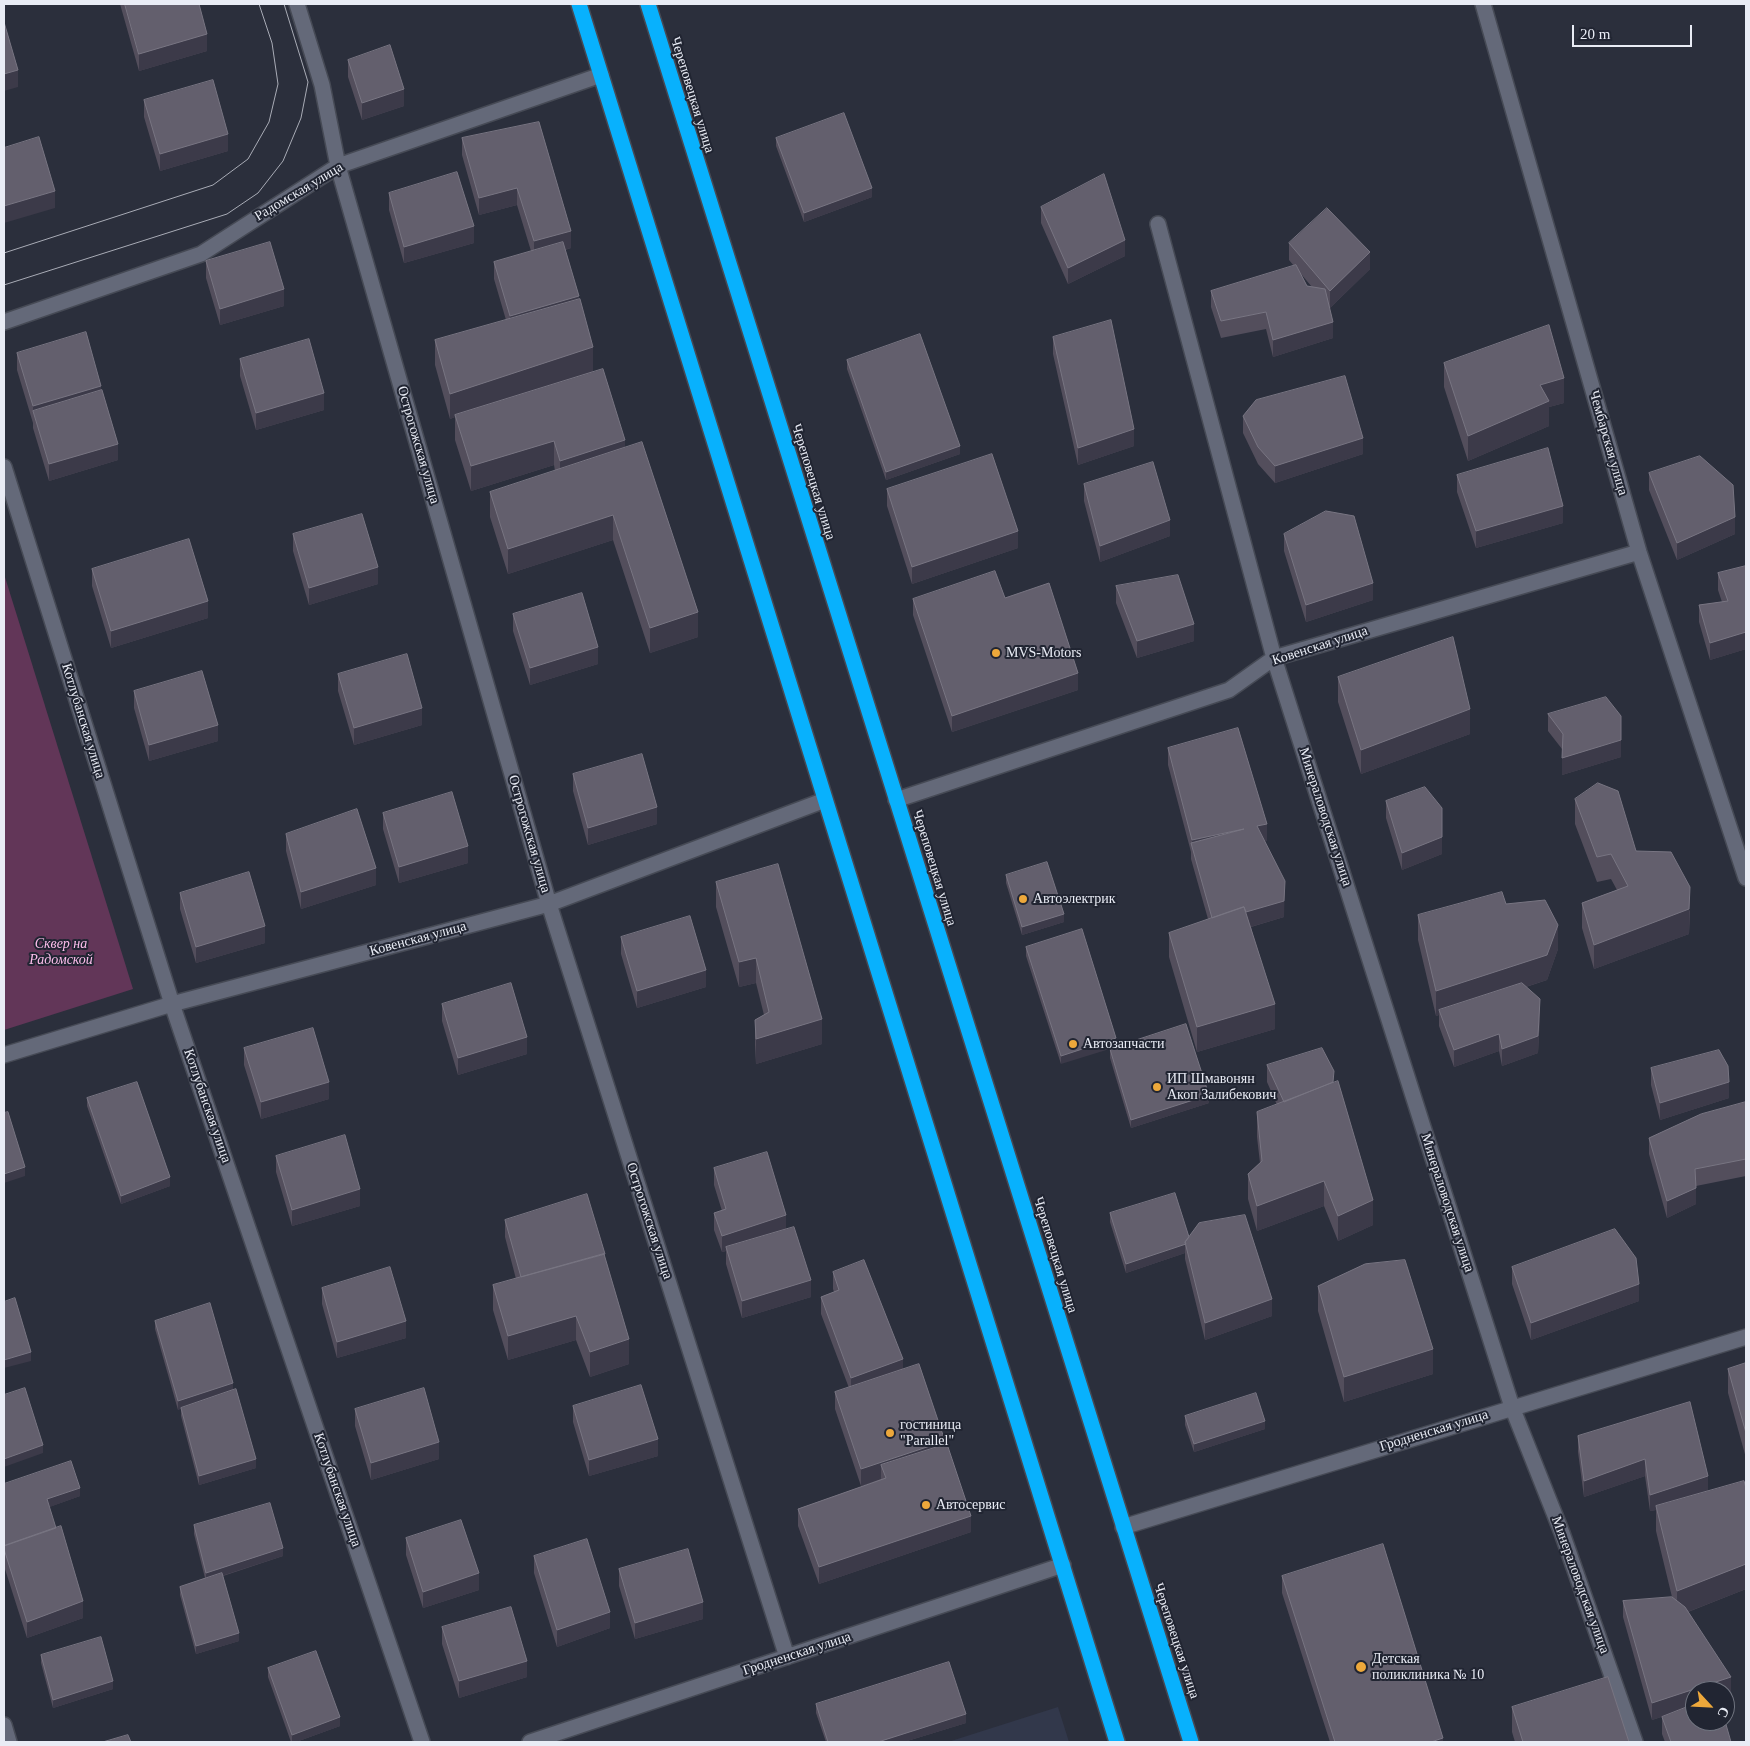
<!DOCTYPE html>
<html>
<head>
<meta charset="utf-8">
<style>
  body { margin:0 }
  #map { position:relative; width:1750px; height:1746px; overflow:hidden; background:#2b2f3c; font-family:Georgia,serif }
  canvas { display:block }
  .frame { position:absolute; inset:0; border:5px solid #e9ecf5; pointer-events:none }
  .north { position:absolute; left:1685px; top:1681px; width:50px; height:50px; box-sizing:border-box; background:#212532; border:1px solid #717580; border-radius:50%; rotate:115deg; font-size:14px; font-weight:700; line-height:20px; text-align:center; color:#e9ecf5 }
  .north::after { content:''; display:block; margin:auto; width:18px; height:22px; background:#eda83b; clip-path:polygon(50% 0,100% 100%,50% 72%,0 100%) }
  .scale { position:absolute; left:1572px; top:25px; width:120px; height:22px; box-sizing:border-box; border:2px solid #e9ecf5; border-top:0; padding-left:6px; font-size:15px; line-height:18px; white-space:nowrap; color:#e9ecf5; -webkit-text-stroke:4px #212532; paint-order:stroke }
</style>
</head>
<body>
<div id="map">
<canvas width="1750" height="1746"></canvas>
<div class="frame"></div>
<div class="north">С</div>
<div class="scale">20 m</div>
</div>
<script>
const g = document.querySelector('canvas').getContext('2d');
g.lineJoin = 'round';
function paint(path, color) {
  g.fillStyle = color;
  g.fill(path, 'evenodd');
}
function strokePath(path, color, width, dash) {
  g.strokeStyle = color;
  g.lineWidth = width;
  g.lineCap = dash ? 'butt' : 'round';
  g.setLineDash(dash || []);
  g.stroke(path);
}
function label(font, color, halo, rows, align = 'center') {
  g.font = font + ' Georgia,serif';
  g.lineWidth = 4;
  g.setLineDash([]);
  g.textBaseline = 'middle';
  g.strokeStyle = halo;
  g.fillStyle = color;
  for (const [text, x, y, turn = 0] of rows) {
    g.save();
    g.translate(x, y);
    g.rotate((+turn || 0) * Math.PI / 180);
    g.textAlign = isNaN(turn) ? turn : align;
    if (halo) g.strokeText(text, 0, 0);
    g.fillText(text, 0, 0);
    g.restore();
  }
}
paint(new Path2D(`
  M1058,1707L1069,1742H948Z`), '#32384b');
paint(new Path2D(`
  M4,574L133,989L4,1030Z`), '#623658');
const street = new Path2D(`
  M297,4L322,85L338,166L549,904L787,1657
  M1483,4L1639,552L1746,878
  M1158,224L1274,658L1512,1407L1562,1533L1635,1742
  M4,322L201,254L338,166L601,75
  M4,467L172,1004L422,1742
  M896,800L1229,690L1274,658L1639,552
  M4,1055L172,1004L549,904L825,800
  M1123,1527L1746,1337
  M4,1725L9,1742
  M530,1742L1063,1565`);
const highway = new Path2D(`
  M579,4L1117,1742
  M648,4L1191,1742`);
strokePath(street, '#464a55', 18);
strokePath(highway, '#464a55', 18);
strokePath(street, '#646979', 15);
strokePath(highway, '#08b1fd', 15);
strokePath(new Path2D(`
  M4,253L213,185L248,159L269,122L278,84L272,43L259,4
  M4,285L227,214L258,193L283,161L301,118L308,82L284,4`), '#a9acb6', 1);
paint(new Path2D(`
  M120,4H199L207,51L139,71Z
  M348,60L404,106L362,120L348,77Z
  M144,100L228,151L160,171L144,117Z
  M539,122L571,248L565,250L579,300L593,372L555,384L625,448L698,637L650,653L613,540L508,574L490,517V492L555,471L554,465L471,491L455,440V417L450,419L435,365V340L506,320L494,279V262L531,251L517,205L479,215L462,155V138Z
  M776,138L872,197L804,222L776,146Z
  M389,193L474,243L404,263L389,210Z
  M1041,207L1125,256L1068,284L1041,223Z
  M1289,243L1370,269L1330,308L1329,307L1333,338L1273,357L1266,329L1221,338L1211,307V291L1294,266L1289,260ZM1301,274L1312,287L1307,286Z
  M206,261L284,306L220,325L206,278Z
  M1053,337L1134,446L1078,465L1053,354Z
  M17,353L101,390L118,460L49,481L33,428V423L17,370Z
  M240,359L324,410L256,430L240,376Z
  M847,360L960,454L886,480L847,369Z
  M1444,363L1564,403L1549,407V426L1468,461L1444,387Z
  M1243,416L1363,454L1275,483L1258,464L1243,433Z
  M1649,473L1735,534L1677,560L1649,490Z
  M1457,475L1563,523L1476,548L1457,492Z
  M1084,484L1170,536L1100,562L1084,501Z
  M887,489L1018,548L912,584L887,506Z
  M293,534L378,584L309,605L293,551Z
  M1284,534L1373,600L1306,622L1284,551Z
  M1746,566V649L1710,660L1699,622V605L1722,602L1718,590V573Z
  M92,569L208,618L111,648L92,586Z
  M1116,586L1194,641L1137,658L1116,603Z
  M1005,598L1078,690L952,732L913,615V599Z
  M513,614L598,664L530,685L513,631Z
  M338,674L422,725L354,745L338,691Z
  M1338,677L1470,734L1361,774L1338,702Z
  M134,691L218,741L149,761L134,708Z
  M1548,714L1621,757L1562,775V749L1548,731Z
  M1168,748L1267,841H1265L1284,917L1251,927L1275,1029L1197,1052L1169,957V933L1208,919L1191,859V852L1168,765Z
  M573,774L657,824L588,845L573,791Z
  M1575,799L1636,851L1690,911L1689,934L1594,969L1582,928V903L1617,890L1611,879L1597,882L1575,824Z
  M1386,801L1442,854L1402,870L1386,818Z
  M383,813L468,863L399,883L383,829Z
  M286,834L376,885L301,909L286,851Z
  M1006,875L1064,922L1022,935L1006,883Z
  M716,882L822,1044L756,1064L755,1045V1020L764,1015L756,983L739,987L716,907Z
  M180,893L265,943L196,963L180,909Z
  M1506,904L1558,949L1547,980L1526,987L1540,1016L1538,1053L1502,1066L1499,1051L1454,1067L1439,1026V1015L1436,1016L1418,940V915Z
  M1082,929L1061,1064L1026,956V947Z
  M621,937L706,987L637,1008L621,954Z
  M442,1004L527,1054L458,1075L442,1021Z
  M244,1048L329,1099L261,1119L244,1065Z
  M1110,1049L1209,1103L1131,1128L1110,1058Z
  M1267,1065L1334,1082L1373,1225L1338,1241L1324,1206L1257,1231L1248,1199V1174L1260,1163L1257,1137V1112L1277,1105L1267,1082Z
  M1651,1068L1729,1098L1660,1120L1651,1085Z
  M87,1098L170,1186L121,1204L87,1106Z
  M1746,1102V1176L1696,1186V1204L1667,1218L1649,1154V1138Z
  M276,1156L360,1206L292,1226L276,1172Z
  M714,1168L786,1229L811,1297L742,1318L726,1264V1251L722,1252L714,1230V1213L722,1211L714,1185Z
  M1110,1213L1189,1237L1272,1316L1205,1340L1185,1259V1253L1126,1273L1110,1222Z
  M505,1220L629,1364L590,1377L576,1340L508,1360L493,1310V1285L516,1279L505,1237Z
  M1512,1267L1639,1301L1531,1340L1512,1284Z
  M833,1272L903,1369L945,1444L971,1532L819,1584L798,1526V1509L881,1480L861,1486L835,1409V1392L849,1388L821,1314V1297L834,1292L833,1289Z
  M1318,1286L1433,1374L1344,1402L1318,1311Z
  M322,1288L406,1338L337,1358L322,1304Z
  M155,1321L233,1390L256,1468L199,1485L181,1416V1408L178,1410L155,1329Z
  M1746,1363V1458L1728,1393V1369Z
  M1690,1402L1708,1491L1746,1488V1589L1688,1612L1731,1694L1725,1696V1691H1695L1731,1742H1665L1662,1734V1717L1667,1715L1652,1720L1623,1617V1601L1672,1597L1656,1531V1510L1650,1511L1645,1476L1584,1497L1578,1452V1436Z
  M573,1406L658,1456L589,1476L573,1422Z
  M355,1409L439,1459L371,1480L355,1426Z
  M1185,1416L1265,1429L1194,1452L1185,1425Z
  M4,1484L80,1496L49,1507L83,1618L27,1638L4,1566Z
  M194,1525L283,1556L223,1576L239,1641L196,1654L180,1595V1587L205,1578L194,1534Z
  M406,1538L479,1590L423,1608L406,1555Z
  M534,1556L610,1628L557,1647L534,1573Z
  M619,1569L703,1619L635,1639L619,1586Z
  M1282,1576L1443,1742H1330L1282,1593Z
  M442,1627L527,1677L459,1698L442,1644Z
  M41,1655L113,1689L53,1708L41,1663Z
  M268,1668L340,1726L296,1742H291L268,1677Z
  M816,1704L966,1723L904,1742H826L816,1713Z
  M1512,1707L1629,1742H1515L1512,1732Z`), '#534e5c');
paint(new Path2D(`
  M207,34V51L139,71V54Z
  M18,70V87L4,91V74Z
  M404,89V106L362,120V103Z
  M228,134V151L160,171V154Z
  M517,188V205L479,215V198Z
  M872,188V197L804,222V213Z
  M55,191V208L4,223V206Z
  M474,226V243L404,263V247Z
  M571,231V248L534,258V241Z
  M1125,240V256L1068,284V268Z
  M1370,252V269L1330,308V291Z
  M284,289V306L220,325V309Z
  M579,296V312L510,333V316Z
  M1333,322V338L1273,357V340Z
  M593,347V372L455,417V415V417L450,419V394Z
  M1564,378V403L1549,407V426L1468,461V436L1540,385Z
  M101,386V402L33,411V423V406Z
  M324,393V410L256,430V413Z
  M1134,429V446L1078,465V448Z
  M1363,438V454L1275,483V466Z
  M625,440V465L560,485V461Z
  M554,441V465L471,491V466Z
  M118,444V460L49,481V464Z
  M960,446V454L886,480V472Z
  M1563,506V523L1476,548V531Z
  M613,515V540L508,574V549Z
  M1735,517V534L1677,560V543Z
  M1170,520V536L1100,562V546Z
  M1018,531V548L912,584V567Z
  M378,567V584L309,605V588Z
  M1373,583V600L1306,622V605Z
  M208,601V618L111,648V631Z
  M698,612V637L650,653V628Z
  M1194,624V641L1137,658V641Z
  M1746,632V649L1710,660V643Z
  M598,647V664L530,685V668Z
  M1078,673V690L952,732V716Z
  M422,708V725L354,745V728Z
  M1470,709V734L1361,774V750Z
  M218,725V741L149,761V745Z
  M1621,740V757L1562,775V758Z
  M657,807V824L588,845V828Z
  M1267,824V841L1257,843V826Z
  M1244,829L1192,847V840Z
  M1442,837V854L1402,870V853Z
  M468,846V863L399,883V867Z
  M376,868V885L301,909V892Z
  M1285,881L1284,917L1213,938Z
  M1690,887L1689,934L1594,969V945Z
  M1064,914V922L1022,935V927Z
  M1558,925V949L1547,980L1441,1014L1439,1010V1015L1436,1016V991Z
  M265,926V943L196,963V947Z
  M756,958V983L739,987V962Z
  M706,970V987L637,1008V991Z
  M1540,999V1016L1538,1053L1502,1066V1049Z
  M1275,1004V1029L1197,1052V1027Z
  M822,1019V1044L756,1064V1039Z
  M1499,1034V1051L1454,1067V1050Z
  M527,1037V1054L458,1075V1058Z
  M1116,1038V1047L1061,1064V1056Z
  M329,1082V1099L261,1119V1102Z
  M1729,1082V1098L1660,1120V1103Z
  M1209,1095V1103L1131,1128V1120Z
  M25,1167V1176L4,1183V1174Z
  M170,1177V1186L121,1204V1196Z
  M1324,1181V1206L1257,1231V1206Z
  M1696,1188V1204L1667,1218V1201Z
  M360,1189V1206L292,1226V1210Z
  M1373,1200V1225L1338,1241V1216Z
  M786,1215V1232L726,1247V1251L722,1252V1236Z
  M1185,1244V1253L1126,1273V1264Z
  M811,1280V1297L742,1318V1301Z
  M1639,1284V1301L1531,1340V1323Z
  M1272,1299V1316L1205,1340V1323Z
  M576,1316V1340L508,1360V1336Z
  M406,1321V1338L337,1358V1342Z
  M629,1339V1364L590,1377V1352Z
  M1433,1349V1374L1344,1402V1377Z
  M31,1352V1361L4,1368V1360Z
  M903,1359V1375L851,1395V1378Z
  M233,1383V1392L178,1410V1401Z
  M1265,1421V1429L1194,1452V1444Z
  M658,1439V1456L589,1476V1460Z
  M945,1441V1458L881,1465V1479L861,1486V1469Z
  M439,1442V1459L371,1480V1463Z
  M43,1445V1453L4,1467V1459Z
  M256,1459V1468L199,1485V1476Z
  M1645,1459V1476L1584,1497V1481Z
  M1708,1476V1493L1656,1506V1510L1650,1511V1495Z
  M80,1488V1496L47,1508V1499Z
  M971,1516V1532L819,1584V1567Z
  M283,1548V1556L206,1581V1573Z
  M1746,1564V1589L1677,1616V1591Z
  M479,1573V1590L423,1608V1592Z
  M83,1601V1618L27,1638V1622Z
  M703,1602V1619L635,1639V1623Z
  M610,1612V1628L557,1647V1630Z
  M239,1633V1641L196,1654V1646Z
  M527,1661V1677L459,1698V1681Z
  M1731,1677V1694L1725,1696V1691H1695V1706L1652,1720V1703Z
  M113,1681V1689L53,1708V1700Z
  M966,1714V1723L904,1742H878Z
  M340,1717V1726L296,1742H292V1735Z
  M1443,1738V1742H1431Z`), '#3c3a49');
const building = new Path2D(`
  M125,4H199L207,34L139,54Z
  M4,22L18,70L4,74Z
  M390,45L404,89L362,103L348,60Z
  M213,80L228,134L160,154L144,100Z
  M844,113L872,188L804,213L776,138Z
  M539,122L571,231L534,241L517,188L479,198L462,138Z
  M39,137L55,191L4,206V148Z
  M457,172L474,226L404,247L389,193Z
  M1104,174L1125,240L1068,268L1041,207Z
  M1327,208L1370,252L1330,291L1289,243Z
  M270,242L284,289L220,309L206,261Z
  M563,242L579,296L510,316L494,262Z
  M1296,265L1307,286L1325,289L1333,322L1273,340L1266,312L1221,321L1211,291Z
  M580,299L593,347L450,394L435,340Z
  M1111,320L1134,429L1078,448L1053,337Z
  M1549,325L1564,378L1540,385L1549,401L1468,436L1444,363Z
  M86,332L101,386L33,406L17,353Z
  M920,334L960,446L886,472L847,360Z
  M309,339L324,393L256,413L240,359Z
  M603,369L625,440L560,461L554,441L471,466L455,415Z
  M1345,376L1363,438L1275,466L1258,447L1243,416L1256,400Z
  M102,390L118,444L49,464L33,411Z
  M642,442L698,612L650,628L613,515L508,549L490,492Z
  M1548,448L1563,506L1476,531L1457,475Z
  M992,454L1018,531L912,567L887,489Z
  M1700,456L1733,485L1735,517L1677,543L1649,473Z
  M1153,462L1170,520L1100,546L1084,484Z
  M1326,511L1354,516L1373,583L1306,605L1284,534Z
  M362,514L378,567L309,588L293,534Z
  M189,539L208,601L111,631L92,569Z
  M1746,566V632L1710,643L1699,605L1728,601L1718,573Z
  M995,571L1005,598L1049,583L1078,673L952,716L913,599Z
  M1178,575L1194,624L1137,641L1116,586Z
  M582,593L598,647L530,668L513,614Z
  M1453,637L1470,709L1361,750L1338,677Z
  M407,654L422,708L354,728L338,674Z
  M202,671L218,725L149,745L134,691Z
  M1606,697L1621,716V740L1562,758L1563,734L1548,714Z
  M1238,728L1267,824L1257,826L1285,881L1284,901L1246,912L1244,907L1212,918L1191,843L1244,829L1192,840L1168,748Z
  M642,754L657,807L588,828L573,774Z
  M1598,783L1618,791L1636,851L1671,852L1690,887L1689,909L1594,945L1582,903L1628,886L1611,854L1597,857L1575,799Z
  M1425,787L1442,808V837L1402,853L1386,801Z
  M452,792L468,846L399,867L383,813Z
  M357,809L376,868L301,892L286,834Z
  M1047,862L1064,914L1022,927L1006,875Z
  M778,864L822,1019L756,1039L755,1020L769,1012L756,958L739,962L716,882Z
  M249,872L265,926L196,947L180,893Z
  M1502,892L1506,904L1545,900L1558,925L1547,955L1436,991L1418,915Z
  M1244,907L1275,1004L1197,1027L1169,933Z
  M690,916L706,970L637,991L621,937Z
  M1082,929L1116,1038L1061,1056L1026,947Z
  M511,983L527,1037L458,1058L442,1004Z
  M1522,983L1540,999L1538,1036L1502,1049L1499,1034L1454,1050L1439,1010Z
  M1186,1024L1209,1095L1131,1120L1110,1049Z
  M313,1028L329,1082L261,1102L244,1048Z
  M1322,1048L1334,1071L1333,1082L1284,1102L1267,1065Z
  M1719,1050L1728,1066L1729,1082L1660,1103L1651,1068Z
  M1338,1081L1373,1200L1338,1216L1324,1181L1257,1206L1248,1174L1262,1161L1257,1112Z
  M137,1082L170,1177L121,1196L87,1098Z
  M1746,1102V1159L1695,1169L1696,1188L1667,1201L1649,1138L1701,1114Z
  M8,1112L25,1167L4,1174V1113Z
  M345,1135L360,1189L292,1210L276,1156Z
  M767,1152L786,1215L722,1236L714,1213L726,1209L714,1168Z
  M1175,1193L1189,1237L1185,1242L1186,1244L1126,1264L1110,1213Z
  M587,1194L605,1254L521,1277L505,1220Z
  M1245,1215L1272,1299L1205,1323L1185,1242L1199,1223Z
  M794,1227L811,1280L742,1301L726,1247Z
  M1615,1229L1636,1258L1639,1284L1531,1323L1512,1267Z
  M604,1254L629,1339L590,1352L576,1316L508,1336L493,1285Z
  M864,1260L903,1359L851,1378L821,1297L839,1290L833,1272Z
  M1405,1260L1433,1349L1344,1377L1318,1286L1365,1264Z
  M390,1267L406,1321L337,1342L322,1288Z
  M15,1298L31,1352L4,1360V1302Z
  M210,1303L233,1383L178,1401L155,1321Z
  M1746,1363V1433L1728,1369Z
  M919,1364L945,1441L861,1469L835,1392Z
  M641,1385L658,1439L589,1460L573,1406Z
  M25,1388L43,1445L4,1459V1395Z
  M424,1388L439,1442L371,1463L355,1409Z
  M236,1389L256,1459L199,1476L181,1408Z
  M1256,1393L1265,1421L1194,1444L1185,1416Z
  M1690,1402L1708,1476L1650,1495L1645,1459L1584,1481L1578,1436Z
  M947,1444L971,1516L819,1567L798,1509L886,1478L881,1465Z
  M71,1461L80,1488L47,1499L56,1528L4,1546V1484Z
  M1744,1481L1746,1488V1564L1677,1591L1656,1506Z
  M270,1503L283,1548L206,1573L194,1525Z
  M461,1520L479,1573L423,1592L406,1538Z
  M61,1526L83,1601L27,1622L4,1549V1546Z
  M587,1539L610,1612L557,1630L534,1556Z
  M1383,1544L1443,1738L1431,1742H1335L1282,1576Z
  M688,1549L703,1602L635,1623L619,1569Z
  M222,1573L239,1633L196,1646L180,1587Z
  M1672,1597L1685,1607L1731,1677L1652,1703L1623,1601Z
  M511,1607L527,1661L459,1681L442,1627Z
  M101,1637L113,1681L53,1700L41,1655Z
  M316,1651L340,1717L292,1735L268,1668Z
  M949,1662L966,1714L878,1742H828L816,1704Z
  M1608,1677L1629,1742H1523L1512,1707Z
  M1695,1704V1721H1725L1731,1742H1671L1662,1717Z
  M128,1735L131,1742H103Z`);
paint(building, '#635f6d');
strokePath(building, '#787582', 1);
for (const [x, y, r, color] of [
  [996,653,5,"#eda83b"],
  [1023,899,5,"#eda83b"],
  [1073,1044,5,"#eda83b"],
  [1157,1087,5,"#eda83b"],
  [890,1433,5,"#eda83b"],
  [926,1505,5,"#eda83b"],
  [1361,1667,6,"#eda83b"]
]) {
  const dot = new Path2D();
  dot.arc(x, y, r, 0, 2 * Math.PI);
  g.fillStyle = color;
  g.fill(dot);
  strokePath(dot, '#212532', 2);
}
label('14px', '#e9ecf5', '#212532', [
  ["Череповецкая улица",692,95,73],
  ["Радомская улица",299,192,-31],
  ["Чембарская улица",1608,443,74],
  ["Острогожская улица",418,445,74],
  ["Череповецкая улица",813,482,73],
  ["Ковенская улица",1320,646,-18],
  ["Котлубанская улица",83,721,73],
  ["Минераловодская улица",1325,817,72],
  ["Острогожская улица",529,834,74],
  ["Череповецкая улица",934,868,73],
  ["Ковенская улица",418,939,-15],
  ["Котлубанская улица",207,1106,71],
  ["Минераловодская улица",1447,1203,72],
  ["Острогожская улица",649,1221,72],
  ["Череповецкая улица",1055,1255,73],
  ["Гродненская улица",1434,1431,-17],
  ["Котлубанская улица",337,1490,71],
  ["Минераловодская улица",1580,1585,70],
  ["Череповецкая улица",1176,1641,72],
  ["Гродненская улица",797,1654,-18]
]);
label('14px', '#e9ecf5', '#212532', [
  ["MVS-Motors",1006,653],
  ["Автоэлектрик",1033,899],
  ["Автозапчасти",1083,1044],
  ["ИП Шмавонян",1167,1079],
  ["Акоп Залибекович",1167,1095],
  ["гостиница",900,1425],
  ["\"Parallel\"",900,1441],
  ["Автосервис",936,1505],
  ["Детская",1372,1659],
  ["поликлиника № 10",1372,1675]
], 'left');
label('italic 14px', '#fdbeec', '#212532', [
  ["Сквер на",61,944],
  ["Радомской",61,960]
]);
</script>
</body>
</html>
